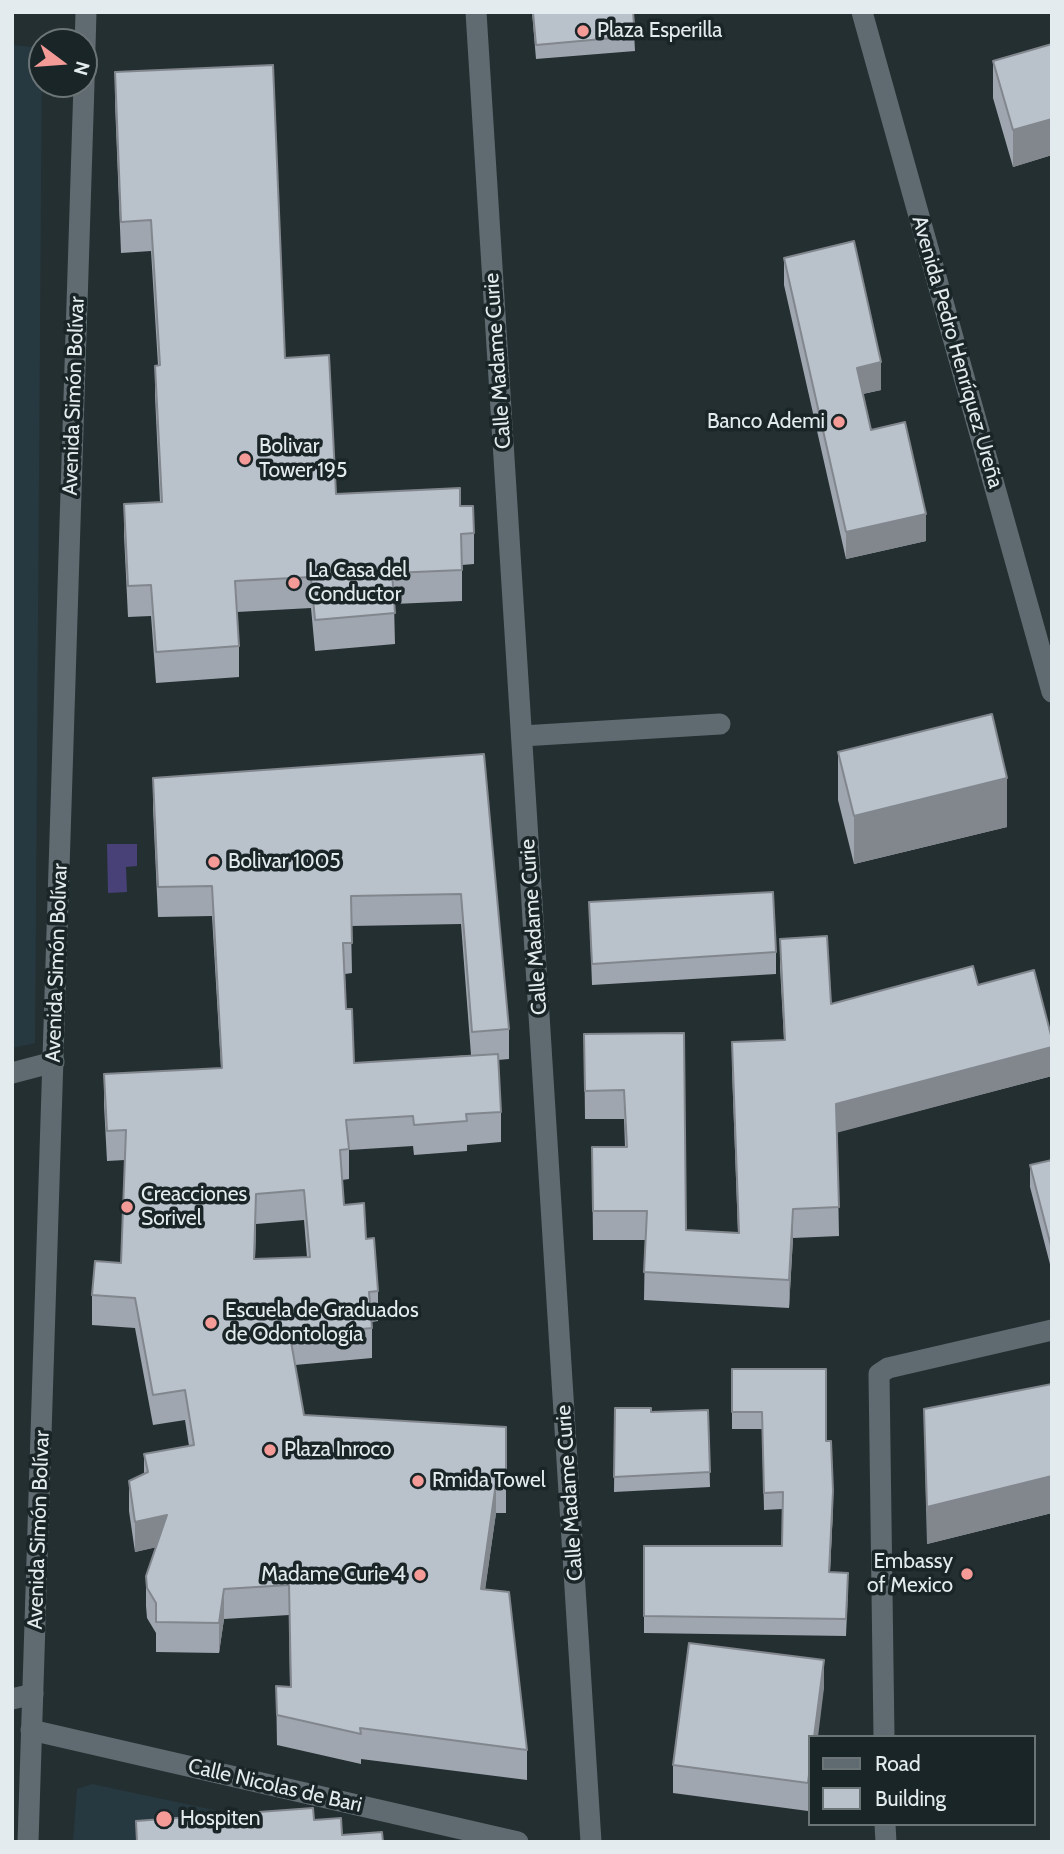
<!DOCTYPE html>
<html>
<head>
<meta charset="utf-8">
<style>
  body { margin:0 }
  #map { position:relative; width:1064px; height:1854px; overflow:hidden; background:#242f32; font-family:Cabin,sans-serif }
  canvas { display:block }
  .frame { position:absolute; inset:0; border:14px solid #e4ebee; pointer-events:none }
  .legend { position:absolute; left:808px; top:1735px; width:228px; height:91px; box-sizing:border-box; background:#1a2528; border:2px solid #6b7477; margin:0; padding:9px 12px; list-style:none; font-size:21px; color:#e4ebee }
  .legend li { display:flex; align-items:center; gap:14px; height:35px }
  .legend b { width:35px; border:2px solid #6b7477 }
  .north { position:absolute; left:28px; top:28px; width:70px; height:70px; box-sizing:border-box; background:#1a2528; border:2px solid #6b7477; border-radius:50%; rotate:106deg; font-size:19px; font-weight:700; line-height:28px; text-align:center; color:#e4ebee }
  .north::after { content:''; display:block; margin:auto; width:24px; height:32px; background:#f59b97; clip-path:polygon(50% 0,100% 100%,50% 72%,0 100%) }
</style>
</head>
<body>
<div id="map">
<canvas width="1064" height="1854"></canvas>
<div class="frame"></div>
<ul class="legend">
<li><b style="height:9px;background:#5f6b70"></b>Road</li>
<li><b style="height:19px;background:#b9c1cb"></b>Building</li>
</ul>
<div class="north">N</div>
</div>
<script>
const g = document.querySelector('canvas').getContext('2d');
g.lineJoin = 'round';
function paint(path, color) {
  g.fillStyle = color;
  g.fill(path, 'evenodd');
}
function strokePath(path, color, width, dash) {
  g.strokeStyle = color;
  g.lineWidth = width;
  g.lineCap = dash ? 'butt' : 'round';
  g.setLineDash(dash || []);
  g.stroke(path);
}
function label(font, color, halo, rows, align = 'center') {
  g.font = font + ' Cabin,sans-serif';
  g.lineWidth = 7;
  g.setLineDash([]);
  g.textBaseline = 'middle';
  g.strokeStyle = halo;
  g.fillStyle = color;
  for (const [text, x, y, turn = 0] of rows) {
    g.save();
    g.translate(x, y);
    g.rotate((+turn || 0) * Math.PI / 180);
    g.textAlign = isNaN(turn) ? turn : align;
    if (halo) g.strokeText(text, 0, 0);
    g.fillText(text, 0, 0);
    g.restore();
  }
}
paint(new Path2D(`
  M12,45L42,48L35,1043L12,1048Z
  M92,1784L363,1842H73L77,1789Z`), '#273940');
paint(new Path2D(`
  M107,844H137V866L126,867L127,892L108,893Z`), '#474177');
strokePath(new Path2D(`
  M476,12L591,1842
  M522,736L720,724
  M12,1073L54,1062
  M12,1699L33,1694
  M31,1730L518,1842
  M884,1737L879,1374L888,1368L1052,1330
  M885,1824L886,1842`), '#5f6b70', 21);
strokePath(new Path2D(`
  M862,12L1052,692
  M84,83L86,12
  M28,1842L84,84`), '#5f6b70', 21);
paint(new Path2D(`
  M532,12H633L635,51L536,59Z
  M1052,44V155L1013,167L993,98V61Z
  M115,72L285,358L336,494L460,506L474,533V564L462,565V601L394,604L395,644L315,651L311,608L237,612L239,646V677L156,683L151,616L128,617L124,535V504L160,502L155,396V366L158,365L151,251L121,253L115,103Z
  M784,258L881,390L863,394L871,430L926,541L846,559L784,285Z
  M838,752L1007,827L854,864L838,800Z
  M484,754L509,1029V1059L498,1060L501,1112V1142L467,1145V1151L414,1155L413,1146L349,1150V1179L342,1180L344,1205L366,1239L378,1291V1321L372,1322V1358L295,1365L304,1415L506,1427V1513H496L485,1589L527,1750V1780L361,1759V1764L277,1745L276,1686L290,1687L289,1615L224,1619L219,1653L156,1652V1633L147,1618L146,1606V1576L156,1547L135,1552L129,1511V1481L144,1473V1454L189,1446L185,1420L153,1425L135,1328L92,1325V1295L121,1263L125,1160L107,1161L104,1105V1074L221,1068L212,916L158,917L153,808V778ZM461,924L471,1055L354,1063L346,1009L345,974L352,973L351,926ZM304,1220L307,1257L255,1259L256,1224Z
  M589,902L776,952V974L592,985Z
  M780,939L831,1004L978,985L1052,1076L837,1132L839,1236L793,1238L789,1308L644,1300L645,1240H593L592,1147H625L624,1119H585L584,1034L684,1033L686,1230L738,1233L732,1070V1042L784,1040L780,967Z
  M1052,1160V1272L1030,1187V1165Z
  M732,1369L826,1441L833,1508L830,1572L848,1590L846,1636L644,1633V1546H782V1509L764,1510L762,1429H732Z
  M1052,1384V1513L927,1544L924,1409Z
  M615,1408L651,1412L708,1410L710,1487L614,1492Z
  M824,1688L810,1737V1794L808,1811L673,1793V1765Z`), '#9fa6af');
paint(new Path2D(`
  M1052,119V155L1013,167V130Z
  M881,362V390L857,395V368Z
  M926,514V541L846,559V532Z
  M1007,778V827L854,864V816Z
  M1052,1047V1076L836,1133V1104Z
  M256,1194V1224L254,1289V1259Z
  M793,1209V1238L789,1308V1280Z
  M1052,1476V1513L927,1544V1507Z
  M496,1483V1513L481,1619V1589Z
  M833,1491V1508L829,1590V1572Z
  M167,1515V1545L135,1552V1522Z
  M224,1589V1619L219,1653V1623Z
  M824,1660V1688L818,1737H814Z
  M810,1766V1794L808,1811V1783Z`), '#82878e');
const building = new Path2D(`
  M533,12H633L635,36L536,45Z
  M1052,44V119L1013,130L993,61Z
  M273,65L285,358L329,355L336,494L460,488V506H473L474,533L461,534L462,570L392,573L395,613L315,620L311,577L235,581L239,646L156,652L151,585L128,586L124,504L162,502L155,366L160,365L151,220L121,222L115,72Z
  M854,241L881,362L857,368L871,430L905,422L926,514L846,532L784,258Z
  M992,714L1007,778L854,816L838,752Z
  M484,754L509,1029L472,1032L461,894L351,896L352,943H343L346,1009H352L354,1063L498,1054L501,1112L466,1114L467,1121L414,1125L413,1116L346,1120L349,1149L340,1150L344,1205L364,1203L366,1239L374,1238L378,1291L369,1292L372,1328L290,1336L304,1415L506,1427V1483H496L481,1589L509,1592L527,1750L360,1728L361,1734L277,1715L276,1686L291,1687L289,1585L224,1589L219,1623L156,1622V1603L147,1588L146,1576L167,1515L135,1522L129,1481L148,1472L144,1454L194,1445L185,1390L153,1395L135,1298L92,1295L95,1261L121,1263L126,1130L107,1131L104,1074L222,1068L212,886L158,887L153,778ZM304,1190L310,1257L254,1259L256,1194Z
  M773,892L776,952L592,964L589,902Z
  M827,936L831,1004L973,966L978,985L1034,970L1052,1039V1047L836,1104L839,1207L793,1209L789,1280L644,1272L647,1211H593L592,1147H627L624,1090L585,1091L584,1034L684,1033L686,1230L739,1233L732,1042L785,1040L780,939Z
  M1052,1160V1250L1030,1165Z
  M732,1369H826V1441H831L833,1491L829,1572L848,1573L846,1619L644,1616V1546H782L783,1492L764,1493L762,1412H732Z
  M1052,1384V1476L927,1507L924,1409Z
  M615,1408H651V1412L708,1410L710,1472L614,1477Z
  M689,1643L824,1660L814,1737H810V1766L808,1783L673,1765Z
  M313,1808L314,1820L341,1818L342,1835L382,1832L383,1842H137L136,1821Z`);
paint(building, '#b9c1cb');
strokePath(building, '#82878e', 2);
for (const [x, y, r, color] of [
  [583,31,7,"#f59b97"],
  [839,422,7,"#f59b97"],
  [245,459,7,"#f59b97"],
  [294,583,7,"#f59b97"],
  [214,862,7,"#f59b97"],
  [127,1207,7,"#f59b97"],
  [211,1323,7,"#f59b97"],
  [270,1450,7,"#f59b97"],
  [418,1481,7,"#f59b97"],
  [967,1574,7,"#f59b97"],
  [420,1575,7,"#f59b97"],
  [164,1819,9,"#f59b97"]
]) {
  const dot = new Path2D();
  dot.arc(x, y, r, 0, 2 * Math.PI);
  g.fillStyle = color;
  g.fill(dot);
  strokePath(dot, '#1a2528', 2.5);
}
label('21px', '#e4ebee', '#1a2528', [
  ["Plaza Esperilla",597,31],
  ["Banco Ademi",825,422,"right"],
  ["Bolivar",259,447],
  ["Tower 195",259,471],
  ["La Casa del",308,571],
  ["Conductor",308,595],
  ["Bolivar 1005",228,862],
  ["Creacciones",141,1195],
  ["Sorivel",141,1219],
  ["Escuela de Graduados",225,1311],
  ["de Odontología",225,1335],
  ["Plaza Inroco",284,1450],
  ["Rmida Towel",432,1481],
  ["Embassy",953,1562,"right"],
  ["of Mexico",953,1586,"right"],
  ["Madame Curie 4",406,1575,"right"],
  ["Hospiten",180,1819]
], 'left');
label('21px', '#e4ebee', '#1a2528', [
  ["Avenida Pedro Henríquez Ureña",957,352,74],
  ["Calle Madame Curie",498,361,-94],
  ["Avenida Simón Bolívar",74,396,-88],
  ["Calle Madame Curie",534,927,-94],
  ["Avenida Simón Bolívar",57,963,-88],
  ["Calle Madame Curie",570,1493,-94],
  ["Avenida Simón Bolívar",39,1530,-88],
  ["Calle Nicolas de Bari",275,1786,13]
]);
</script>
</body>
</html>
